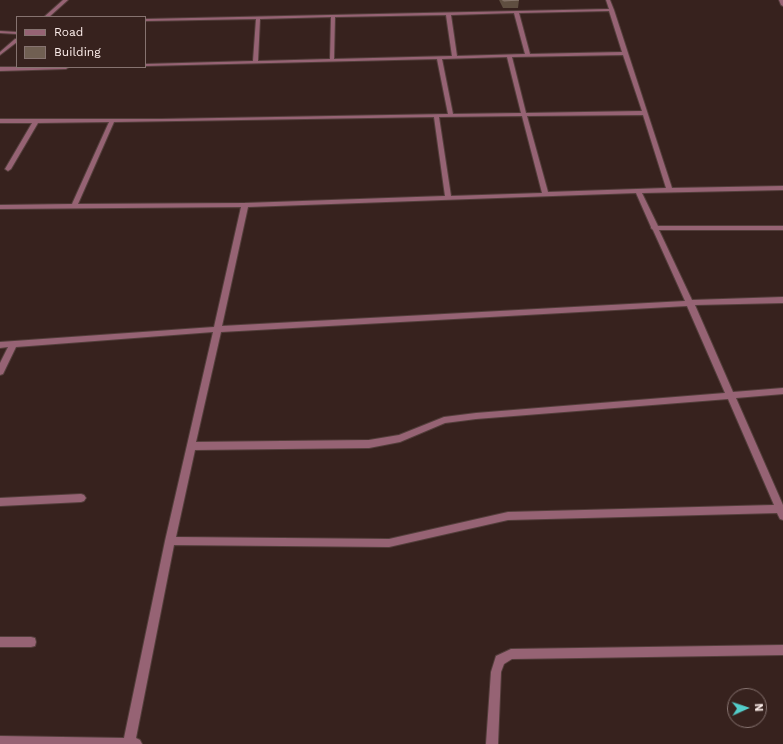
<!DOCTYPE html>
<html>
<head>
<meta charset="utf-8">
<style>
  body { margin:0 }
  #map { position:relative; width:783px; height:744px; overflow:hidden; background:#37221e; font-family:"Work Sans",sans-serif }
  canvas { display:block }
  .legend { position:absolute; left:16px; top:16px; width:130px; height:52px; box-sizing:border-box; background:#37221e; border:1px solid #867370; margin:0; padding:5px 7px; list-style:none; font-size:12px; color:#fcedea }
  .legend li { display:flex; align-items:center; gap:8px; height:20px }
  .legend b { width:20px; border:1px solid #867370 }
  .north { position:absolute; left:727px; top:688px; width:40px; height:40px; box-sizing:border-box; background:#37221e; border:1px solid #867370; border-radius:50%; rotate:87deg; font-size:11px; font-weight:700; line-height:16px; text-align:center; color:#fcedea }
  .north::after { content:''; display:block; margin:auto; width:14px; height:18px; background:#53cdca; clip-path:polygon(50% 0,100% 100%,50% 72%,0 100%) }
</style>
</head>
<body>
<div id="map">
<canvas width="783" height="744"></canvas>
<ul class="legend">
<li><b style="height:5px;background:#966374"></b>Road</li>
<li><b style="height:11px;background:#705f52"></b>Building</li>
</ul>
<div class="north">N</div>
</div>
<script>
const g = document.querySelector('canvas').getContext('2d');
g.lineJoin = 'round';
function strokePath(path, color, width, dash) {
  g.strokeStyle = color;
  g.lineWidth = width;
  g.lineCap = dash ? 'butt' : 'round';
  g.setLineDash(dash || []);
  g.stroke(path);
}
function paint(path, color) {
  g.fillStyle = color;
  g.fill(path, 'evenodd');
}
const minor = new Path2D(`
  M63,0H68L49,17H44Z
  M606,0H610L614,10L672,188L783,186V190L642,193L658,226H783V230H659L692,300L783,297V303L695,305L733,392L783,388V394L736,398L783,505V520L780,519L777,513L508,520L389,547L174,545L136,738L140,740L142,744H0V736L124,738L165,541L213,332L16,347L3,374L0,375V363L8,347L0,348V342L214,327L241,207L0,209V205L72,204L109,122L38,123L11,169L8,171L5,169L32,123H0V119H161L448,114L437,59L145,66V64L253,61L256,19L145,21V19L609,9ZM609,11L622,52L530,54L519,13ZM514,13L525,54L457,56L451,15ZM446,15L452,56L334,59L335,17ZM331,17L330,59L258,61L260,19ZM623,55L642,111L526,113L512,57ZM507,57L521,113L453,114L442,59ZM643,115L666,188L548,192L527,116ZM522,116L542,193L451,196L439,117ZM434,117L445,196L245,203L78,204L114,122ZM636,193L651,227V228L653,230L685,301L222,326L248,207ZM687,306L725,393L476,413L444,417L399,435L369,440L196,442L221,332ZM728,399L774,505L508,512L389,539L176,537L195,450L369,448L400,442L445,423L476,419Z
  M779,0H783V6L781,5Z
  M0,31L17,32V34L0,33Z
  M15,39H17V42L0,55V52Z
  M0,67H69L66,69L0,71Z
  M81,494L84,495L86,498L84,501L81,502L0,506V498Z
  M0,637H31L35,638L36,642L35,646L31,647H0Z
  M783,645V655L512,659L504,664L501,672L498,744H486L491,672L496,656L511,649Z`);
strokePath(minor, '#533e3b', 2);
paint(minor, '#966374');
paint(new Path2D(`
  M499,0H519L518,8H503Z`), '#5f4e40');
const building = new Path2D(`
  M503,0H519L504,1Z`);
paint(building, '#705f52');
strokePath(building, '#86756a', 1);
</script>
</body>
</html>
